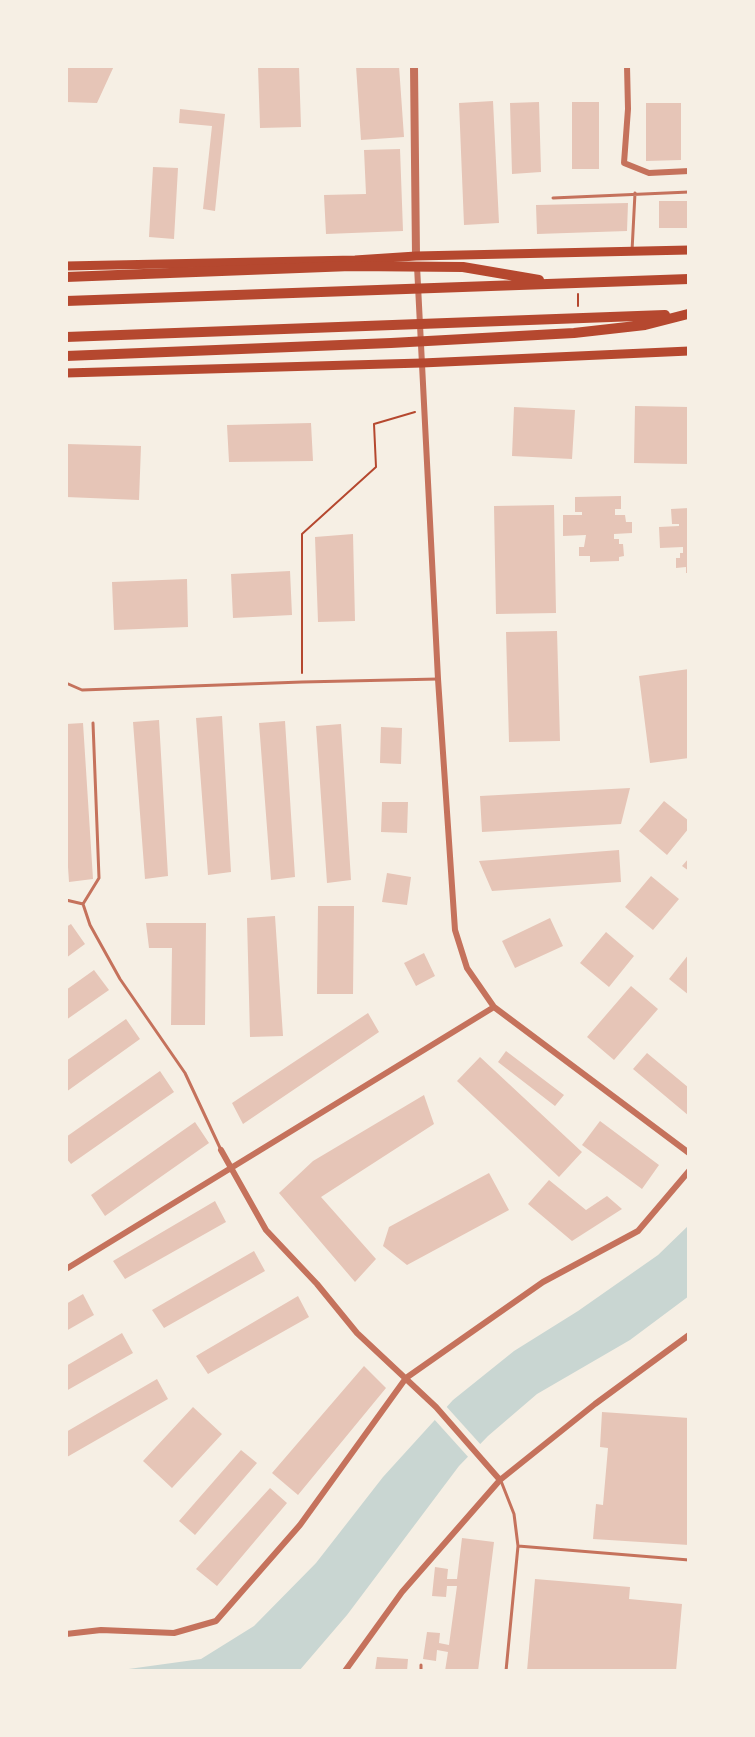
<!DOCTYPE html>
<html>
<head>
<meta charset="utf-8">
<style>
  body { margin:0 }
  #map { position:relative; width:755px; height:1737px; overflow:hidden; background:#f6efe4; font-family:Ubuntu,sans-serif }
  canvas { display:block }
  .frame { position:absolute; inset:0; border:68px solid #f6efe4; pointer-events:none }
</style>
</head>
<body>
<div id="map">
<canvas width="755" height="1737"></canvas>
<div class="frame"></div>
</div>
<script>
const g = document.querySelector('canvas').getContext('2d');
g.lineJoin = 'round';
function paint(path, color) {
  g.fillStyle = color;
  g.fill(path, 'evenodd');
}
function strokePath(path, color, width, dash) {
  g.strokeStyle = color;
  g.lineWidth = width;
  g.lineCap = dash ? 'butt' : 'round';
  g.setLineDash(dash || []);
  g.stroke(path);
}
paint(new Path2D(`
  M689,1225V1296L630,1340L537,1394L488,1436L459,1466L347,1615L299,1671H114L201,1659L254,1626L316,1563L383,1477L453,1400L514,1351L578,1311L658,1255Z`), '#c9d6d2');
paint(new Path2D(`
  M445,1405L482,1446L470,1459L433,1418Z`), '#f6efe4');
paint(new Path2D(`
  M66,66H114L97,103L66,102Z
  M258,66H299L301,127L260,128Z
  M356,66H399L404,137L361,140Z
  M493,101L499,223L464,225L459,103Z
  M539,102L541,172L512,174L510,103Z
  M572,102H599V169H572Z
  M646,103H681V160L646,161Z
  M180,109L225,114L215,211L203,209L212,126L179,123Z
  M400,149L403,231L326,234L324,195L366,194L364,150Z
  M153,167L178,168L174,239L149,237Z
  M659,201H689V228H659Z
  M628,203L627,231L537,234L536,205Z
  M635,406L689,407V464L634,463Z
  M514,407L575,410L572,459L512,456Z
  M311,423L313,461L229,462L227,425Z
  M66,444L141,446L139,500L66,497Z
  M621,496V509H615V515H625L626,522H632V533L614,534V539H619V544H623L624,556L619,557V561L590,562V556H579V547H584L586,535L563,536V515H582V512H575V497Z
  M554,505L556,613L496,614L494,506Z
  M689,508V573H686V567L676,568V558H680V553H683V547L660,548L659,527L679,526V524H672L671,509Z
  M353,534L355,621L318,622L315,537Z
  M290,571L292,615L233,618L231,574Z
  M187,579L188,627L114,630L112,582Z
  M557,631L560,741L509,742L506,632Z
  M689,669V758L650,763L639,676Z
  M222,716L231,872L208,875L196,718Z
  M159,720L168,876L145,879L133,722Z
  M285,721L295,877L271,880L259,723Z
  M83,723L93,879L69,882L66,837V724Z
  M341,724L351,880L327,883L316,726Z
  M381,727L402,728L401,764L380,763Z
  M630,788L621,824L482,832L480,796Z
  M664,801L689,821V828L667,855L639,831Z
  M382,802H408L407,833L381,832Z
  M619,850L621,882L492,891L479,861Z
  M689,858V871L682,866Z
  M387,873L411,877L407,905L382,902Z
  M651,876L679,899L653,930L625,907Z
  M318,906H354L353,994H317Z
  M275,916L283,1036L250,1037L247,918Z
  M550,918L563,946L515,968L502,941Z
  M146,923H206L205,1025H171L172,948H149Z
  M71,924L85,944L66,958V927Z
  M606,932L634,956L609,987L580,963Z
  M424,953L435,976L416,986L404,963Z
  M689,954V995L669,979Z
  M94,970L109,990L66,1020V990Z
  M631,986L658,1009L614,1060L587,1037Z
  M368,1013L379,1032L243,1124L232,1103Z
  M126,1019L140,1039L66,1092V1061Z
  M506,1051L564,1095L555,1106L498,1062Z
  M647,1053L689,1088V1116L633,1069Z
  M480,1057L582,1152L559,1177L457,1081Z
  M160,1071L174,1092L71,1164L66,1158V1137Z
  M424,1095L434,1124L321,1197L376,1259L355,1282L279,1193L313,1161Z
  M600,1121L659,1165L642,1189L582,1145Z
  M195,1122L209,1143L105,1216L91,1195Z
  M489,1173L509,1210L407,1265L383,1246L389,1227Z
  M549,1180L586,1210L607,1196L622,1209L572,1241L528,1204Z
  M215,1201L226,1222L125,1279L113,1261Z
  M254,1251L265,1271L164,1328L152,1310Z
  M83,1294L94,1315L66,1331V1304Z
  M298,1296L309,1317L208,1374L196,1356Z
  M122,1333L133,1353L66,1391V1366Z
  M364,1366L386,1388L298,1495L272,1473Z
  M157,1379L168,1399L67,1457L66,1432Z
  M193,1407L222,1434L172,1488L143,1461Z
  M602,1412L689,1418V1545L593,1539L596,1504L603,1505L608,1448L600,1447Z
  M241,1450L257,1463L195,1535L179,1521Z
  M270,1488L287,1503L217,1586L196,1569Z
  M462,1538L494,1542L478,1671H445L448,1652L437,1650L436,1661L423,1659L427,1632L440,1633L439,1643L449,1645L457,1586H447L446,1597L432,1596L435,1567L448,1569L447,1579H457Z
  M535,1579L630,1587L629,1599L682,1604L676,1671H527Z
  M377,1657L408,1659L407,1671H375Z`), '#e6c5b7');
strokePath(new Path2D(`
  M578,294V306
  M302,673V534L376,467L374,424L415,412`), '#b5482f', 2);
strokePath(new Path2D(`
  M553,198L689,192
  M632,251L635,193
  M66,683L82,690L302,682L438,679
  M66,900L83,904L90,925L120,979L185,1073L221,1150
  M83,904L99,878L93,723
  M501,1481L514,1514L518,1546L506,1671
  M518,1546L689,1560
  M421,1671V1665`), '#c5725c', 3);
strokePath(new Path2D(`
  M627,66L628,109L624,163L649,173L689,171
  M417,266L438,679L455,930L467,968L494,1007L689,1153
  M221,1150L266,1230L317,1284L357,1333L436,1407L500,1480
  M66,1269L494,1007
  M66,1634L101,1630L174,1633L216,1621L300,1525L406,1378L543,1282L638,1231L689,1171
  M345,1671L402,1592L500,1480L595,1404L689,1335`), '#c5725c', 6);
strokePath(new Path2D(`
  M414,66L416,256`), '#c5725c', 8);
strokePath(new Path2D(`
  M66,266L355,260L416,256L689,250
  M66,373L422,363L689,351`), '#b5482f', 9);
strokePath(new Path2D(`
  M66,277L351,266L463,267L539,280
  M66,301L689,279
  M66,337L665,315
  M66,356L391,343L574,333L645,325L688,314`), '#b5482f', 10);
</script>
</body>
</html>
